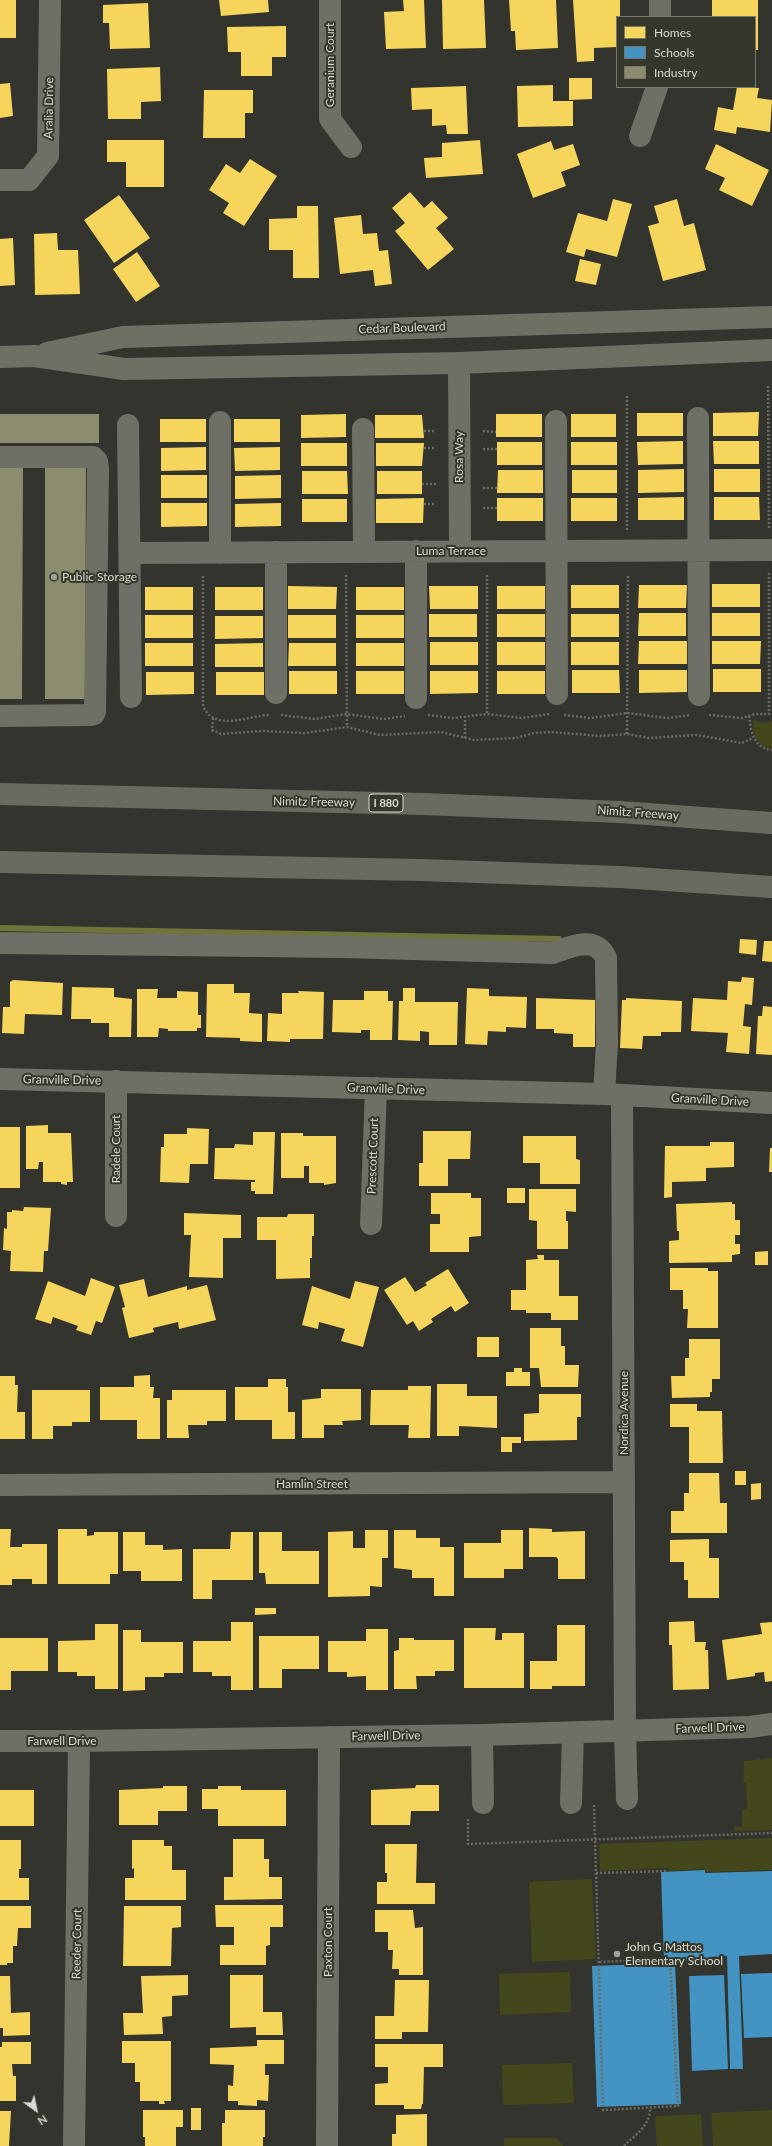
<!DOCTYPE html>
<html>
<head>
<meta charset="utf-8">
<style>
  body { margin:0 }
  #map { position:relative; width:772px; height:2146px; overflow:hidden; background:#33342d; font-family:Lato,sans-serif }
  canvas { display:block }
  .legend { position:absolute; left:616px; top:16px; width:140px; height:72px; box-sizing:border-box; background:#35372a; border:1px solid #77786d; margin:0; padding:5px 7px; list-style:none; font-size:12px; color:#d9dad2 }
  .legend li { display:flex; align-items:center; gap:8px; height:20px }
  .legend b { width:20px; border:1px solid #77786d }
  .north { position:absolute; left:16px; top:2090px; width:40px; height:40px; -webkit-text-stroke:3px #35372a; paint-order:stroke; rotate:147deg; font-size:11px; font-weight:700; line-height:16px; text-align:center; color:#d9dad2 }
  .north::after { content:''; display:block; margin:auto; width:14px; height:18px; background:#d9dad2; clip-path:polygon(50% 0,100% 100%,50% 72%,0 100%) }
</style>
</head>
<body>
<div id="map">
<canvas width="772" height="2146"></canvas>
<ul class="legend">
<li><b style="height:11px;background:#f6d55c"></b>Homes</li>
<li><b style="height:11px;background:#4393c3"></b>Schools</li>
<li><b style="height:11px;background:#8c8c6e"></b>Industry</li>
</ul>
<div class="north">N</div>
</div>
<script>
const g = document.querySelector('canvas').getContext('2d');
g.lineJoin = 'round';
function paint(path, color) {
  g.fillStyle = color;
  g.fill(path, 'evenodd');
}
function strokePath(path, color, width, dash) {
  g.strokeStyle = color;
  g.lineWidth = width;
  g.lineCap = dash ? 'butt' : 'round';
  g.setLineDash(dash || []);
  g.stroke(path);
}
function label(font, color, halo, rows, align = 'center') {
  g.font = font + ' Lato,sans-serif';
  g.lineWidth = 4;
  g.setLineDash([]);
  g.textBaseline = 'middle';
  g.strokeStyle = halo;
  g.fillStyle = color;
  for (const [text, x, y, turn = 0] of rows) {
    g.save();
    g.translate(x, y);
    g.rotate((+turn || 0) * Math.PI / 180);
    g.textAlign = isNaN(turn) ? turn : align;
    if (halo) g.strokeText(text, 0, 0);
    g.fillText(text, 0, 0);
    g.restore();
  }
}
paint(new Path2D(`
  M753,720L766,723L772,721V748C756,746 753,735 753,720Z
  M772,1758V1830L734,1831V1827H742V1810L747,1809L746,1783H743L744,1761Z
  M772,1838V1870L706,1872L705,1869L670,1871L668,1868L600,1871L599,1844Z
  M592,1879L596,1959L532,1962L529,1882Z
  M570,1972L571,2012L500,2015L499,1974Z
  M572,2063L574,2103L503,2105L502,2065Z
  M772,2110V2146H713L711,2113Z
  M701,2114L703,2146H657L655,2116Z
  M504,2138H557L563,2146H504Z`), '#43471b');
paint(new Path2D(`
  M0,0H16V38H0Z
  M219,0H268L269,12L221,16Z
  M403,0H424L426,48L386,49L384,12L404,11Z
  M442,0H484L486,48L443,49Z
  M509,0H556L558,48L516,50L515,31H511Z
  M573,0H620V17H617V47L594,48V61L577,62Z
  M712,0H758V50H755V17H712Z
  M148,3L150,48L110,49L109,23H103V5Z
  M286,26V57H272V76H241V52H228L227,27Z
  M160,67L161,101L141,102V119H108L107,69Z
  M569,78H592V99L569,100Z
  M10,83L13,116L0,118V84Z
  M553,85V101H573V126L518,127L517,86Z
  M466,86L468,134H447L446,125L432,126V109L412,110L411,88Z
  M737,87L759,88L757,98L772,100L770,132L737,127L736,134L714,130L718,107L733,110Z
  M204,90H253V113H245V138H203Z
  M107,140H164V187H126V162H107Z
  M480,140L483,174L426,178L424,158L442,157V143Z
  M551,141L554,150L573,144L580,165L561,172L566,186L533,198L517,154Z
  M716,144L769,170L752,206L719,190L725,178L705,169Z
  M250,159L277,176L244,226L223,213L229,203L209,190L226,164L240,173Z
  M410,192L424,208L432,201L448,218L436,228L454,249L428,270L395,231L405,223L392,208Z
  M119,195L150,238L114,263L84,220Z
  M613,199L632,204L617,257L586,249L584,257L566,252L578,213L607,221Z
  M677,199L684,226L694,223L706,270L663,281L648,226L659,223L654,206Z
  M297,206H318L319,278H293V250H269V219L297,218Z
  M361,215L363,234L377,233L379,251L388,250L392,284L375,286L373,270L340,274L334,218Z
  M57,233L58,250H78L80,294L35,295L34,234Z
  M13,238L15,285L0,286V239Z
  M137,252L160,286L136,302L113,269Z
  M580,259L601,264L596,285L575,281Z
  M759,412L758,436H713V413Z
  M637,413H683V436H637Z
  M346,414V437L301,438V415Z
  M496,414H542V437H496Z
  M571,414H616V437H571Z
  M375,415H422L424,438H375Z
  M160,419H206V442H160Z
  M234,419H280V442H234Z
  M683,441V464L638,465L637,442Z
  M713,441H759V464H714Z
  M497,442H542V465H497Z
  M571,442H617V465H571Z
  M301,443H347V466H301Z
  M376,443H424L422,466H376Z
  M206,447V470L161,471V448Z
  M280,447V470L235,471L234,448Z
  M684,469V492L638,493V470Z
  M714,469H760V492H714Z
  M498,470H543V493H497Z
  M572,470H617V493H572Z
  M302,471H347L348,494H302Z
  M377,471H422V494H377Z
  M161,475H207V498H161Z
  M281,475V498L235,499V476Z
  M684,497V520H638V498Z
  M714,497H759L760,520H714Z
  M424,498L423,523H376V499Z
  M497,498H543V521H497Z
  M571,498H617V521H571Z
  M302,499H347V522H302Z
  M161,503H207V526L161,527Z
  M281,503V526L235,527V504Z
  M712,584H760V607H712Z
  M571,585H619V608H571Z
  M639,585H687L686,608H638Z
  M288,586L337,587L336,609H288Z
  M429,586H478V609H430Z
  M497,586H545V609H497Z
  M145,587H193V610H145Z
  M215,587H263V610H215Z
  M356,587H404V610H356Z
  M639,613H686V636H638Z
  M712,613H760V636H712Z
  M429,614H477V637H429Z
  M497,614H545V637H497Z
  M571,614H619V637H571Z
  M145,615H193V638H145Z
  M288,615H336V638H288Z
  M356,615H404V638H356Z
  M215,616H263V638L215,639Z
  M639,641H687V664H638Z
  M712,641H761L760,664H712Z
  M430,642H478V665H430Z
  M497,642H545V665H497Z
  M571,642H619V665H571Z
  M145,643H193V666H145Z
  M263,643V667H215V644Z
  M289,643H336V666H288Z
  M356,643H404V666H356Z
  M713,669H761V692H713Z
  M572,670H619L620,693H572Z
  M639,670H687V692L639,693Z
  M289,671H337V694H289Z
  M356,671H404V694H356Z
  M430,671H478V693L430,694Z
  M497,671H545V694H497Z
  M146,672H194V694L146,695Z
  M216,672H264V695H216Z
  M740,939L757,940L756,955L739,953Z
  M764,941H772V962L762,961Z
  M742,977L754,978L752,1005L745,1004L743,1026L751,1027L749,1054L726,1052L728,1033L691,1031L693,998L727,1000L728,981L741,982Z
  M13,980L63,983L62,1015L25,1014L24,1034L2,1033L3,1007H10V982Z
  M207,984H234V993H250L249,1013L262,1014V1042L240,1041V1038L206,1037Z
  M72,987L114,988V997L132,999L131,1037H109V1023H91V1019H71Z
  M403,988H415V1002H458L457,1045H429V1032L420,1031V1041L398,1040L399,1001H403Z
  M467,988L489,989V996L527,997L526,1028L506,1027V1032L488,1031L487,1045L465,1044Z
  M137,989H158L157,998H177V991L198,992V1015H201V1028H197V1031H168V1029L159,1028L158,1037H137Z
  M298,991L324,992L323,1039H290V1042L267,1041L268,1013L282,1014V993H299Z
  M364,991H388V1001H393L392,1040H370V1030H361V1033L332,1032L333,1000H364Z
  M536,998L595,1000V1047H573V1034L554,1033V1029H536Z
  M626,998L682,1001L681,1032H661V1036H643L642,1049L620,1048L622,1000H626Z
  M763,1006L772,1007V1055L756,1054L758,1016H762Z
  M48,1125V1133H71L73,1182H67V1185L61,1184V1182H43V1162H39L38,1169H26V1126Z
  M0,1127H20V1188H0Z
  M187,1128L209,1129L208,1164H190L189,1183L160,1182L161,1147H164V1134H187Z
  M423,1131H471L470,1159H448V1186H419V1163H423Z
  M253,1132H275L273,1194H255V1191H251V1182H255V1180L214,1179L215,1148H234L235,1144L253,1145Z
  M281,1133H303V1136H336V1183L324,1185V1183H309V1166H304V1178H281Z
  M523,1136H576V1159L580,1160V1184H540V1163H523Z
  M710,1142H734V1167L706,1168V1181L672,1182V1197L664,1198L665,1146H710Z
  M770,1148H772V1172H769Z
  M507,1188H525V1203H507Z
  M529,1189H576V1212L566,1211V1221H568V1249H537V1221L529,1220Z
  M431,1193H471V1198H481V1236L469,1237V1252H430V1224H440V1214H431Z
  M732,1202V1204H735V1220H740V1235H735V1244H740V1254L732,1255V1262L669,1263V1241L679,1240V1231H677L676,1204Z
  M24,1207L51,1208L48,1251H44L43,1272L10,1271L11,1251L3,1250L4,1228L7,1229V1212H12V1210L23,1211Z
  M184,1213L241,1215V1238H223V1278L189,1277L191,1235H184Z
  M288,1214H314V1236H312V1258H310V1278L276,1279V1240H257V1217H287Z
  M768,1251V1265H755V1252Z
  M537,1255H544V1260H559V1296H578V1320H551V1313H526V1310H511V1290H526V1260L538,1259Z
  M670,1268H708V1271H718V1328H687L688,1309H683V1290H670Z
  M448,1269L469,1303L455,1312L451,1306L431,1319L433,1322L419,1331L413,1321L407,1325L384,1290L405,1277L415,1292L427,1285L425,1283Z
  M91,1278L115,1287L102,1323L96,1321L91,1335L76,1330L78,1326L53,1317L51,1324L35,1319L48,1281L85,1296Z
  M144,1279L148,1297L187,1286V1290L207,1285L216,1320L179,1329L178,1322L153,1328L154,1332L129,1338L122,1308L125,1307L119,1285Z
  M355,1281L379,1287L363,1347L341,1341L345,1329L319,1322L318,1329L302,1325L312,1286L350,1299Z
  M530,1328H561V1346H565V1365H579L578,1387H541L539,1368H530Z
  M477,1337H499V1357H477Z
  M689,1339H720V1379H712V1392H710V1397L672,1398L671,1376H685V1358H689Z
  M514,1368H522V1372H530V1386H506V1372H514Z
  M150,1375V1387H154L153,1398H160V1439H137V1420H100V1387H134V1376Z
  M0,1376H15V1385H18L17,1412H25V1439H0Z
  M268,1379H286V1387H288V1412H295V1439H272V1420H235V1387H268Z
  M437,1384H467V1396H497V1428L459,1426V1436H437Z
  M408,1386H431L430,1438H408L409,1425H370L371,1390H408Z
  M321,1389H361V1420L342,1421L343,1425H324V1438H302V1400L321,1398Z
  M32,1390H90V1422H72V1426H53V1439H32Z
  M172,1390H226V1421H207V1425H188L189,1438H167V1400H172Z
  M539,1394H581V1417H577V1440L524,1441V1414L539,1413Z
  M670,1404H697V1411H722L723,1463H689V1427H670Z
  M501,1437H521V1443H512V1452H501Z
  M735,1471H746V1485H735Z
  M689,1473H719L720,1503H727V1533H671V1511H684V1493H689Z
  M761,1483V1499L751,1500V1484Z
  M529,1528L552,1529V1532L585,1531V1579H558V1559L556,1557H529Z
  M0,1529H11L10,1547H22V1544H47V1584H32V1579H12V1585H0Z
  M58,1529H87V1536L94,1535V1532H118V1574H110V1584H58Z
  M365,1530H388V1558H382V1587L370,1586V1596L328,1597V1532L353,1531V1548H365Z
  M394,1530H416V1538H440V1547H454V1596H434V1578H412V1570L394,1568Z
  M501,1530H523V1569H504V1578H464V1543H501Z
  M123,1532H145V1545H163V1550L182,1549V1581H141V1571H123Z
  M231,1532H253V1580H212V1599H193V1549H230Z
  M259,1532H282V1551H319V1584H266L265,1573H259Z
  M709,1539V1558H719V1598H688V1580H684V1562H670V1540Z
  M255,1608H276V1614L255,1615Z
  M694,1621L695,1642H706L705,1650H708L709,1689L673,1690L672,1645H669V1622Z
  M231,1622H253V1690H231V1676H212V1672H193V1641H231Z
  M772,1622V1681L765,1682L764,1672L755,1673V1676L727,1680L722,1640L762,1634L760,1623Z
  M95,1624H118V1689H95V1676H77V1672H58V1641L95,1640Z
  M557,1625H585V1686H552V1689H530V1661H557Z
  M464,1628H496L495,1640H502V1633H524V1688H464Z
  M366,1629H388V1690H366V1676L347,1677V1672H328V1641H366Z
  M123,1630H141V1642H183V1673H164V1677H145V1690L123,1691Z
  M259,1636H319V1669H282V1688H259Z
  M0,1638H48V1671H11V1690H0Z
  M399,1638H414V1640H454V1671H435V1676H416L417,1689H394V1651L399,1650Z
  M416,1785H439V1811H411L410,1825H371V1790L415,1788Z
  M163,1786H187V1811H158V1825H119V1790L163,1788Z
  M218,1786H241V1790H286V1826H218V1809H202V1789H218Z
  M0,1790H34V1826H0Z
  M233,1839H264V1859H269V1877H282V1899L224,1900V1877H233Z
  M0,1840H21V1869H19V1878H29V1900H0Z
  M132,1840H164V1846H172V1870H186V1900H125V1878H134V1868L132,1869Z
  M385,1844H417L416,1883H435V1904H377V1882H387V1873H385Z
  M215,1905H283V1927H270V1945L266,1946V1965H220V1945H234V1927H216Z
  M0,1906H31V1928H18L17,1946H13V1963H7V1965H0Z
  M124,1906H181V1927L172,1928L171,1966H123Z
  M375,1910H413L415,1928L423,1927V1975H399V1969H392L393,1950H388V1932H375Z
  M188,1975V1995L172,1996V2016L162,2017L163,2034L124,2035L123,2013H143L141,1976Z
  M230,1975H263V2012H282L283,2035H256V2027L230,2028Z
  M0,1976H10L11,2013L30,2012V2035L3,2036V2028H0Z
  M395,1980H429L428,2032H402V2039H375V2016H394Z
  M257,2040H284V2064H265V2075H269L268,2101L257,2100V2106L238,2105V2101H228V2085L233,2086L234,2065L210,2064V2048L257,2046Z
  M122,2041H171V2101H164L165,2104H159V2101H140V2082H135V2063H122Z
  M2,2042H31V2064H12L13,2076H16V2101H0V2047H2Z
  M375,2044H443V2067H424L423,2104H422L421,2109H404V2105H375V2084L388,2083V2067H375Z
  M191,2108H201V2130H191Z
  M143,2110H183V2127H176V2146H145V2137H143Z
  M225,2110H265V2137H263V2146H222V2123H225Z
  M0,2111H11L9,2146H0Z
  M427,2114V2146H392V2134H396V2115Z`), '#f6d55c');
paint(new Path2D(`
  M705,1870V1873L772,1871V1954L739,1956L743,2069H730L727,1956L709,1957V1960L664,1961L661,1872Z
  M675,1963L681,2104L597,2107L592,1966Z
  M772,1973V2037L744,2038L741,1974Z
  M724,1975L728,2069L692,2071L689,1976Z`), '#4393c3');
paint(new Path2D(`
  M0,414H99V443H0Z
  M45,466H86L85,699H45Z
  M0,467H23L22,699H0Z`), '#8c8c6e');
strokePath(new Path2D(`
  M0,928L559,939`), '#6d743c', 6);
strokePath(new Path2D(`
  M768,386L769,528
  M627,396V530
  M424,431H435
  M483,431L496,432
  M424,448H435
  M483,449H497
  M422,484H436
  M483,488H498
  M424,504H436
  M483,508H497
  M769,573V714
  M346,575L347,727
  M487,575V714
  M203,576V706C215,733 249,715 270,715
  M281,715L315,719L346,714L384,719L405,716
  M428,715L453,718L487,714L522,718L549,714
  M564,715L590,718L628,713L667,718L690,715
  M709,715L742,718L755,714H772
  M749,716C751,731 753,748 772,750
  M213,718L212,730L221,734L261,731L305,733L347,727L380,735L441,732L474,740L516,738L534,733L551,732L600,736L627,734L649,738L697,735L742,743L753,738
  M627,734L628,574
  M465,738V717
  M594,1805L603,2110L678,2106L670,1959L598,1962
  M468,1819V1844L772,1833
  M596,1873L668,1871
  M624,2146C636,2134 651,2125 650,2107`), '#6a6b64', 2.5, [2, 2]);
strokePath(new Path2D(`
  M330,0V119L351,147
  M660,17V0
  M640,136L657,87
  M0,180H29L48,156L50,0
  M459,363L460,550
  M698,418L699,695
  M556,421L557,694
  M128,425L131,697
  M363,429L364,552
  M0,457H93L97,461L98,469L95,711L94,714L90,715L0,716
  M416,551V698
  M130,553L772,550
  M220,553V422
  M276,693V552
  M0,943L343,947L553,953C571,946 596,935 606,958L607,1043L604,1094
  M0,1079L604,1094L772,1103
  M116,1081V1216
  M622,1095L625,1732L627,1799
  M371,1224L376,1088
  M0,1485L624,1482
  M482,1735L483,1803
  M0,1741H79L482,1735L750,1727L772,1724
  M571,1803L573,1733
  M74,2146L79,1741
  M327,2146L329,1737`), '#6e7066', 22);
strokePath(new Path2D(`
  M47,353L123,337L772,317
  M0,357L34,356L124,369L459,363L772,350`), '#6e7064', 22);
strokePath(new Path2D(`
  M0,794L424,804L620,812L772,823
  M0,862L421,870L620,877L772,887`), '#6a6b60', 22);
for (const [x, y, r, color] of [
  [54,577,4,"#9fa098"],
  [617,1954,4,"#9fa098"]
]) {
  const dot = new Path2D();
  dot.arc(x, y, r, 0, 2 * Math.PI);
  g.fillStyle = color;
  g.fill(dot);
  strokePath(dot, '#35372a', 1.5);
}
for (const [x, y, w] of [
  [386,803,34]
]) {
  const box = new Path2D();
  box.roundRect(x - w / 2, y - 9, w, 18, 3);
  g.fillStyle = '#35372a';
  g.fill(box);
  strokePath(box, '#d9dad2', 1);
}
label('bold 11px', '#d9dad2', null, [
  ["I 880",386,803]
]);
label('12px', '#d9dad2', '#35372a', [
  ["Geranium Court",330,65,-90],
  ["Aralia Drive",49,108,-89],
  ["Cedar Boulevard",402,328,-2],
  ["Rosa Way",459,457,-90],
  ["Luma Terrace",451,551],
  ["Nimitz Freeway",314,802,1],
  ["Nimitz Freeway",638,813,4],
  ["Granville Drive",62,1080,1],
  ["Granville Drive",386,1089,2],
  ["Granville Drive",710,1100,3],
  ["Radele Court",116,1149,-90],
  ["Prescott Court",373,1156,-88],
  ["Nordica Avenue",624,1413,-90],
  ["Hamlin Street",312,1484],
  ["Farwell Drive",710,1728,-2],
  ["Farwell Drive",386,1736,-1],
  ["Farwell Drive",62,1741],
  ["Paxton Court",328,1942,-90],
  ["Reeder Court",77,1944,-89]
]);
label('12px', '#d9dad2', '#35372a', [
  ["Public Storage",62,577],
  ["John G Mattos",625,1947],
  ["Elementary School",625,1961]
], 'left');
</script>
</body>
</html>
